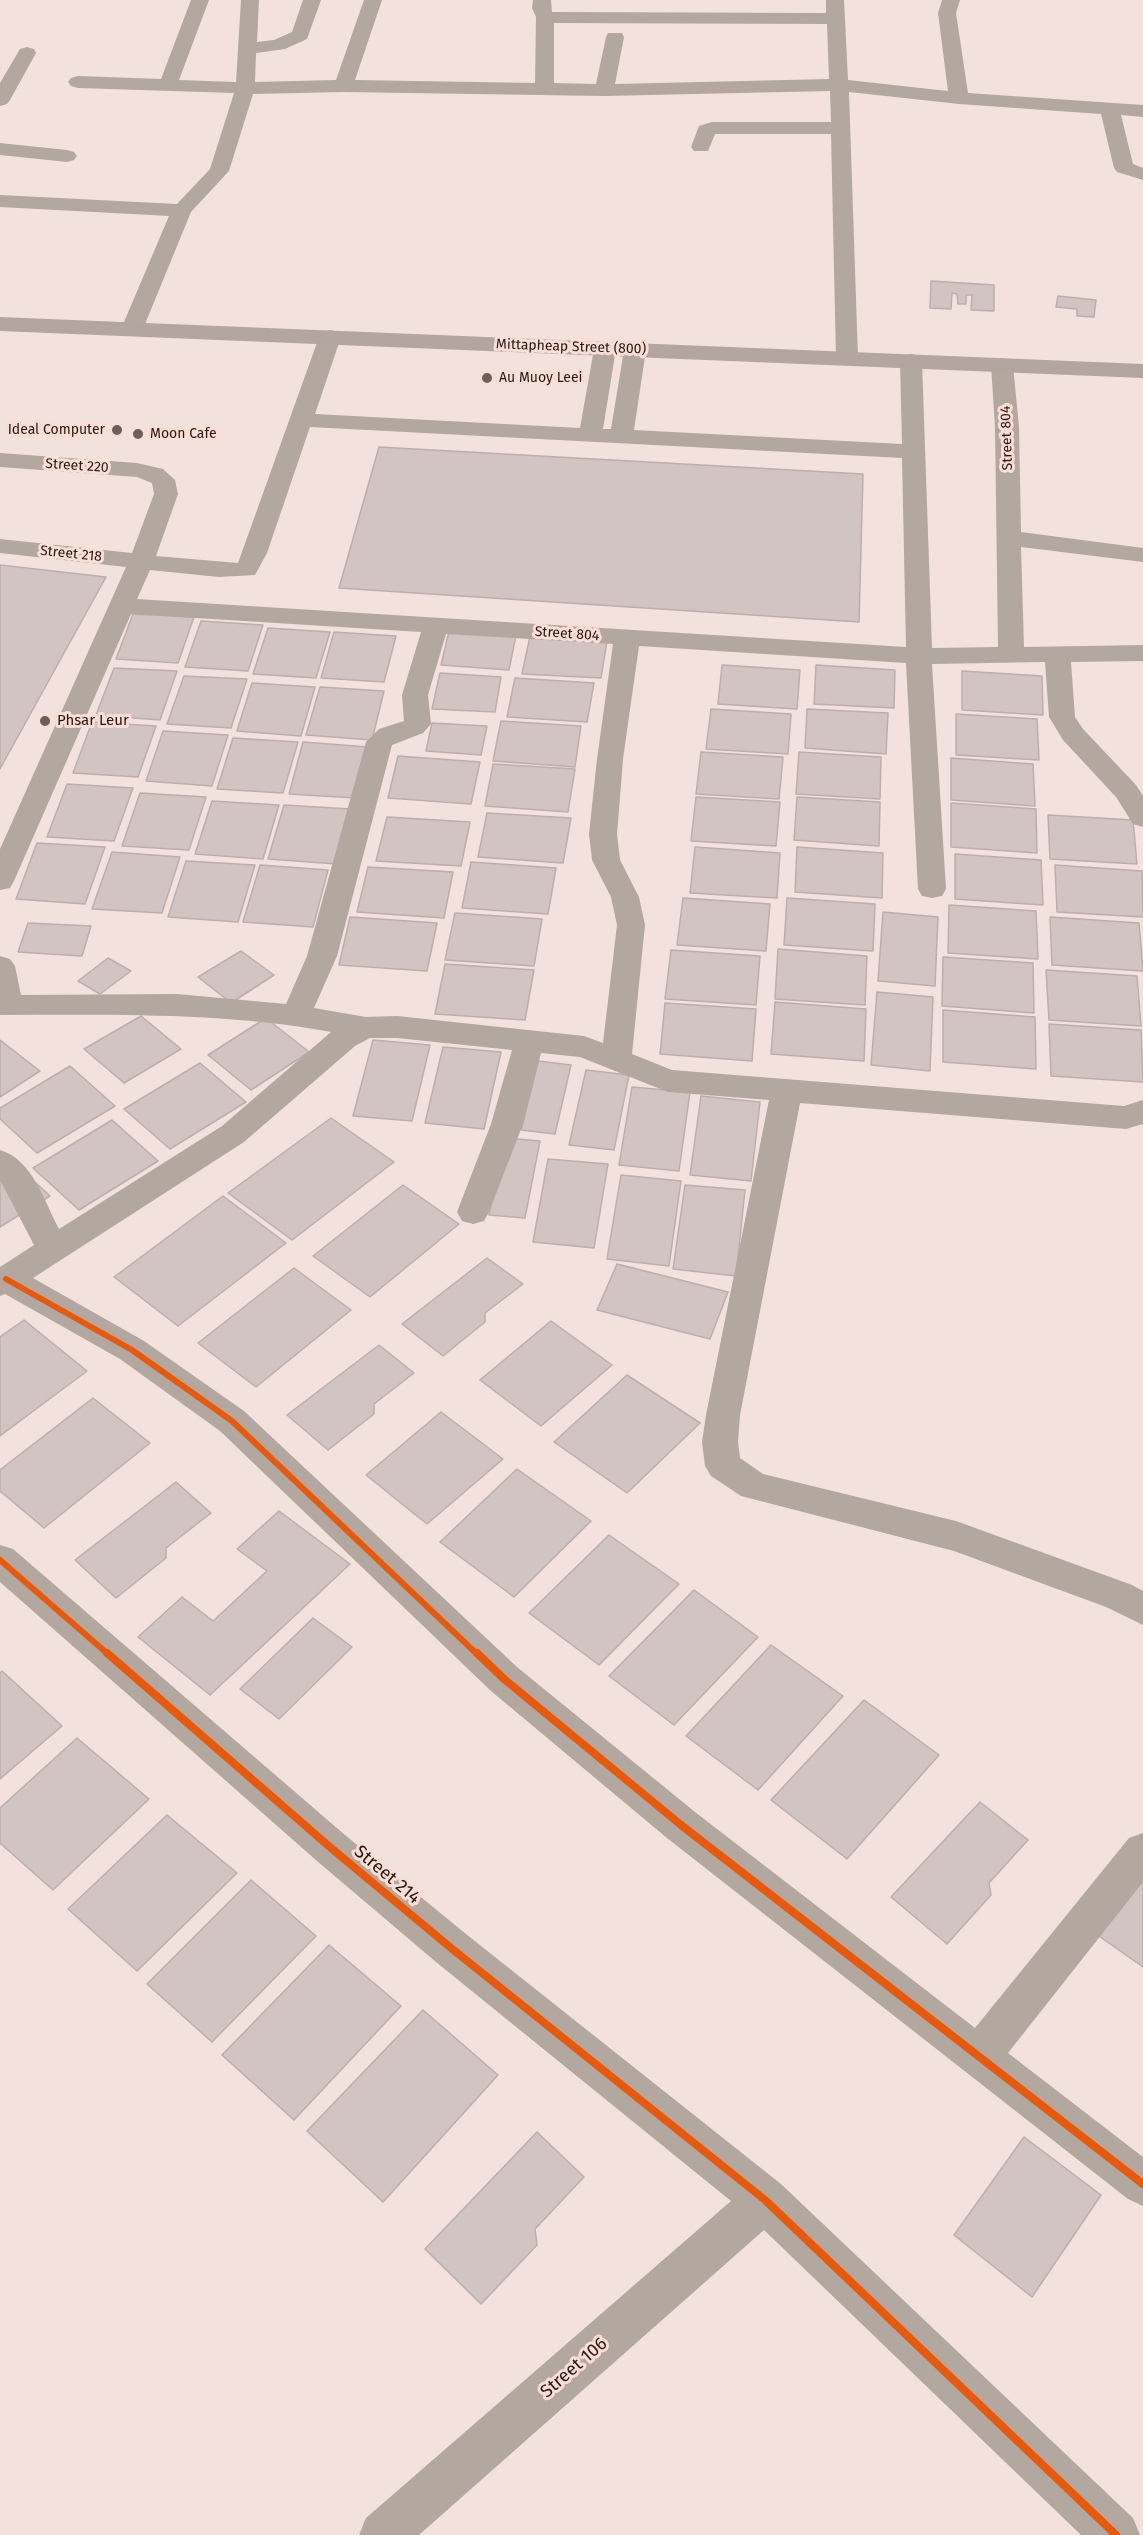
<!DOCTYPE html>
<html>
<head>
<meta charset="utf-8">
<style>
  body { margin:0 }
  canvas { display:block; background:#f2e1dc }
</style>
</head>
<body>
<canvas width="1143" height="2535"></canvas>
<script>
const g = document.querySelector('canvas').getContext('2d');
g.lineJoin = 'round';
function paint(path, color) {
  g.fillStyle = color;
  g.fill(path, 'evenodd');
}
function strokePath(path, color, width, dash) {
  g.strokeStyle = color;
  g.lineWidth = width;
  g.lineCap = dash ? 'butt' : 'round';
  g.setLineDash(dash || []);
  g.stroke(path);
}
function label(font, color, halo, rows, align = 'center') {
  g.font = font + ' "Fira Sans",sans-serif';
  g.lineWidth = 6;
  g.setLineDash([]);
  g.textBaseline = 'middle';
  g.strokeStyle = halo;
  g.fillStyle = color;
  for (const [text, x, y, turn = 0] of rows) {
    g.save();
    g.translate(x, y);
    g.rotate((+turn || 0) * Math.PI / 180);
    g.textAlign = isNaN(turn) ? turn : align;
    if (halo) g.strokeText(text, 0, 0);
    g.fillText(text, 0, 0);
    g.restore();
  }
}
const building = new Path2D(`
  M931,281L994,285V311L971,310L972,295H966V304H958L957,294L952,293L951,309L930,308Z
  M1058,296L1096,300L1094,317L1077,316V309L1056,307Z
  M379,447L863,474L859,622L339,588Z
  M0,565L106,577L0,769Z
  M133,614L194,617L178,663L116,659Z
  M201,621L263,625L248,671L185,667Z
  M268,628L330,632L316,678L253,674Z
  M449,631L516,635L509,670L441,665Z
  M334,632L396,636L384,682L321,678Z
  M530,636L607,641L601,678L522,674Z
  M722,665L800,670L797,709L718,704Z
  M816,665L895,670L894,708L814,704Z
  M114,668L177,671L160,720L96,715Z
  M962,671L1042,676L1043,715L962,710Z
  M440,673L501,677L495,712L432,709Z
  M184,676L247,679L231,728L167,724Z
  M515,678L594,683L587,722L507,717Z
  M252,683L315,687L301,736L237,731Z
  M320,687L384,691L372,740L306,735Z
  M711,709L791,714L788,754L706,749Z
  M807,709L888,713L886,754L805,748Z
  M956,714L1037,719L1039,760L956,755Z
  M501,721L581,726L575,767L493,761Z
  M92,722L156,726L138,777L73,773Z
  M432,723L487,726L481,755L426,751Z
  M163,731L228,735L212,786L146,781Z
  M233,738L298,742L283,793L217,789Z
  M303,742L368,747L355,798L289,794Z
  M701,752L783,757L779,799L696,794Z
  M799,752L881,757L880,799L796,794Z
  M398,756L480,762L471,804L388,798Z
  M951,758L1033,764L1035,806L951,800Z
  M493,764L575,769L568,812L485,806Z
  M67,784L133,788L114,841L47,837Z
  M140,793L206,797L189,850L122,846Z
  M696,797L780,802L776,846L691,841Z
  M797,797L880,802L879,846L794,840Z
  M212,801L279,805L263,859L195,854Z
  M951,803L1036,809L1037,853L951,847Z
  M284,805L351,809L337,864L268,859Z
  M487,813L571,818L563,863L478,857Z
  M1048,815L1133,820L1137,864L1050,859Z
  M387,817L470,822L461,866L376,861Z
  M37,843L105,847L85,904L16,899Z
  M695,847L780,853L777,898L690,893Z
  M797,847L883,853L882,898L795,892Z
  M112,852L180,857L162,913L92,909Z
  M955,854L1041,860L1043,905L955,899Z
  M186,861L255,865L238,922L168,917Z
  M471,862L556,868L548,914L462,908Z
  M260,865L328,870L313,927L243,922Z
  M1055,865L1142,871L1143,917L1057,912Z
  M368,867L453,872L444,918L357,912Z
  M683,898L770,904L766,951L677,945Z
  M787,898L875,904L873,951L784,945Z
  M949,905L1036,911L1038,959L948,953Z
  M883,912L938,917L935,986L878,981Z
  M455,913L542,919L534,966L445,960Z
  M350,917L437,923L427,971L339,965Z
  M1050,917L1139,923L1143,971L1052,965Z
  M28,923L91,926L82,956L18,952Z
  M778,949L867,956L865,1005L775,999Z
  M671,950L760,956L756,1005L665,999Z
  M241,951L274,975L231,1003L198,977Z
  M943,957L1033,963L1034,1013L942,1006Z
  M108,958L131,971L100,994L78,981Z
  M445,964L534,970L525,1020L435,1014Z
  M1046,970L1137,976L1141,1026L1049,1020Z
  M877,992L933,997L930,1071L871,1065Z
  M775,1002L866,1009L864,1061L771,1054Z
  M665,1003L756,1009L752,1061L660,1054Z
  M943,1010L1035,1017L1036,1069L943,1062Z
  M141,1016L181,1049L124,1083L84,1049Z
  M266,1018L309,1052L251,1090L208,1055Z
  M1049,1024L1141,1030L1143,1082L1051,1076Z
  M0,1040L40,1071L0,1097Z
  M373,1040L430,1045L412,1121L353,1116Z
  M443,1047L501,1052L484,1129L425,1123Z
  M538,1061L571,1065L555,1134L521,1130Z
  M200,1063L246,1102L170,1149L124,1109Z
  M70,1066L115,1106L37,1153L0,1119V1108Z
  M586,1070L629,1075L614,1150L569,1145Z
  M632,1087L690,1092L679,1171L619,1165Z
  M701,1096L760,1102L751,1181L690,1175Z
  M331,1118L394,1162L292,1240L228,1193Z
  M112,1120L158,1161L79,1210L33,1168Z
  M505,1138L540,1141L525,1218L489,1215Z
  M5,1154L50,1196L0,1227V1157Z
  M548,1159L608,1164L594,1248L533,1242Z
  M621,1175L681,1181L669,1266L607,1259Z
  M403,1185L459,1224L370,1297L313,1256Z
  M685,1185L745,1190L736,1276L673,1269Z
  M223,1196L286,1243L178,1326L114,1277Z
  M487,1258L523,1284L485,1313V1322L443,1356L402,1324Z
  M617,1264L728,1292L710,1339L597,1310Z
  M294,1268L351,1310L256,1387L198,1343Z
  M24,1320L87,1371L0,1436V1337Z
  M551,1321L612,1365L541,1426L480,1380Z
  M379,1345L414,1373L374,1404V1414L328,1450L287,1415Z
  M627,1375L700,1423L627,1493L554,1442Z
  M93,1398L150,1443L44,1528L0,1491V1470Z
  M441,1412L503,1459L427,1524L366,1475Z
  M517,1469L591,1521L514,1597L440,1542Z
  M176,1482L211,1513L166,1548V1558L116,1598L75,1560Z
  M279,1511L350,1564L210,1695L138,1637L182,1597L213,1621L267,1571L237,1549Z
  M609,1535L679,1584L599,1665L529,1613Z
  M694,1590L758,1637L674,1725L609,1676Z
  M313,1618L352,1647L279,1719L240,1689Z
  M771,1645L843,1696L758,1790L686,1736Z
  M2,1671L62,1726L0,1779V1673Z
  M864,1700L939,1755L847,1859L771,1800Z
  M77,1738L149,1799L53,1890L0,1843V1808Z
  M980,1802L1028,1840L989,1883L991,1895L947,1944L891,1897Z
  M167,1815L237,1873L137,1971L68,1909Z
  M1143,1871V1967L1096,1934Z
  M251,1880L316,1936L212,2042L147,1984Z
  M329,1945L401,2006L294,2120L222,2055Z
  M423,2010L498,2075L383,2202L307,2131Z
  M537,2132L584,2177L535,2229L537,2245L481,2304L425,2249Z
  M1024,2137L1101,2195L1032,2297L954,2235Z`);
paint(building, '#d2c4c3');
strokePath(building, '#bdaead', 1.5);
paint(new Path2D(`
  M191,0H209L179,80L236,82L241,0H259L257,42L274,40L292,32L303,0H321L307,39L285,49L256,53L255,82L336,80L364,0H382L355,80L535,83L536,17L532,8L533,0H551L552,12L826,13V0H844L848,80L948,91L938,13L942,0H960L956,13L968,93L1143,105V117L1121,115L1133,164L1143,168V180L1117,172L1114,168L1101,114L959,104L849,92L858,358L855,363L847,365L839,363L836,358L831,134H715L708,151H694L691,147L699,126L712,122H831L830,91L604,96L344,92L253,94L229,171L191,212L143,329L140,334L132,336L124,334L121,329L169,216L0,207V195L177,204L210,169L234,93L78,88L71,86L68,82L71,78L78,76L161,79ZM554,23L827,24L829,79L615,84L624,37L622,33H608L606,37L596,84L554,83Z
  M27,47L34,49L36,53L10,100L7,104L0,106V83L20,49Z
  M0,143L67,150L74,152L77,156L74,160L67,162L0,155Z
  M330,330L338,332L341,337L315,414L580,428L594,349L597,344L605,342L613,344L616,349L603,429H611L624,350L627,345L635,343L643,345L646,350L634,430L902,444L900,361L903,356L911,354L919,356L922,361L932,648L998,647L995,427L991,365L994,360L1002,358L1010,360L1013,365L1019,427L1021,532L1143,548V562L1021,547L1024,647L1143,645V661L1071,662L1075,717L1083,729L1136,785L1143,796V827L1133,824L1116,797L1063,740L1049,717L1045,662L932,664L946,889L942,896L932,898L922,896L918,889L906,663L639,646L623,759L617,834L620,860L639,897L645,925L632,1054L672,1070L1124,1106L1143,1100V1124L1126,1129L800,1103L740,1415L738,1442L740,1458L763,1474L956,1521L1132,1585L1143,1591V1625L1106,1607L954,1551L741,1496L711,1476L705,1466L702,1442L706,1415L769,1100L668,1092L580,1057L541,1053L523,1124L489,1212L484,1221L473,1224L462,1221L457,1212L491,1124L512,1050L397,1038H370L355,1046L244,1142L33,1278L144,1341L244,1411L517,1667L695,1812L975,2028L1129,1838L1143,1833V1882L1008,2053L1143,2157V2206L1128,2199L667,1838L491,1691L220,1431L120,1359L5,1294L0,1296V1267L34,1245L0,1180V1150C33,1160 44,1201 59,1229L222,1126L331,1032C222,1012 111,1015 0,1015V956L10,959L15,966L21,995L177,994L286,1004L307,956L366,742L379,729L404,721L402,695L421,632L131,614L14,881L10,888L0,890V849L126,567L0,553V539L132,553L154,494L152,483L137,477L0,467V453L137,463L163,469L175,480L178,494L156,556L238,563L319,337L322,332ZM310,427L902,458L906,647L137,599L150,570L219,577L255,575L267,553ZM446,634L613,644L597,759L589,834L592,860L611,897L617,925L603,1043L584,1036L397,1016L366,1017L314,1008L337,956L392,745L423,733L431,724L428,695Z
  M0,1545L13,1549L345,1835L466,1934L781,2184L1133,2518L1140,2535H1081L764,2230L419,2535H359L366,2518L731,2201L436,1962L317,1861L0,1582Z`), '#b3a8a0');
paint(new Path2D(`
  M0,317L1143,364V378L0,331Z`), '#b3a6a0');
strokePath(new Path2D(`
  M6,1279L132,1350L232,1421L478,1655
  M0,1560L109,1655`), '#e8590c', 6);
strokePath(new Path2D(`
  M107,1653L331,1848L451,1948L765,2200L1116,2535
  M477,1653L504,1679L681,1825L1143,2184`), '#e8590c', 8);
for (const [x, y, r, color] of [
  [487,378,6,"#6c5e5a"],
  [117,430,6,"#6c5e5a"],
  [138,434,6,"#6c5e5a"],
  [45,721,6,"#6c5e5a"]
]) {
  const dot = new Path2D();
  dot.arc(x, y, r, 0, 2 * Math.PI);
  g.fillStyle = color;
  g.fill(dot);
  strokePath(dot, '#faddd4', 2);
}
label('14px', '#241814', '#faddd4', [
  ["Mittapheap Street (800)",571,347,2],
  ["Street 804",1007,438,-92],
  ["Street 220",77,466,4],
  ["Street 218",71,554,6],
  ["Street 804",567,634,4]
]);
label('14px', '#241814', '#faddd4', [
  ["Au Muoy Leei",499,378],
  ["Ideal Computer",105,430,"right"],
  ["Moon Cafe",150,434]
], 'left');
label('15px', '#241814', '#faddd4', [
  ["Phsar Leur",57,721]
], 'left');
label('18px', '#241814', '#faddd4', [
  ["Street 214",387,1875,40],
  ["Street 106",574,2368,-41]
]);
</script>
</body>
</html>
